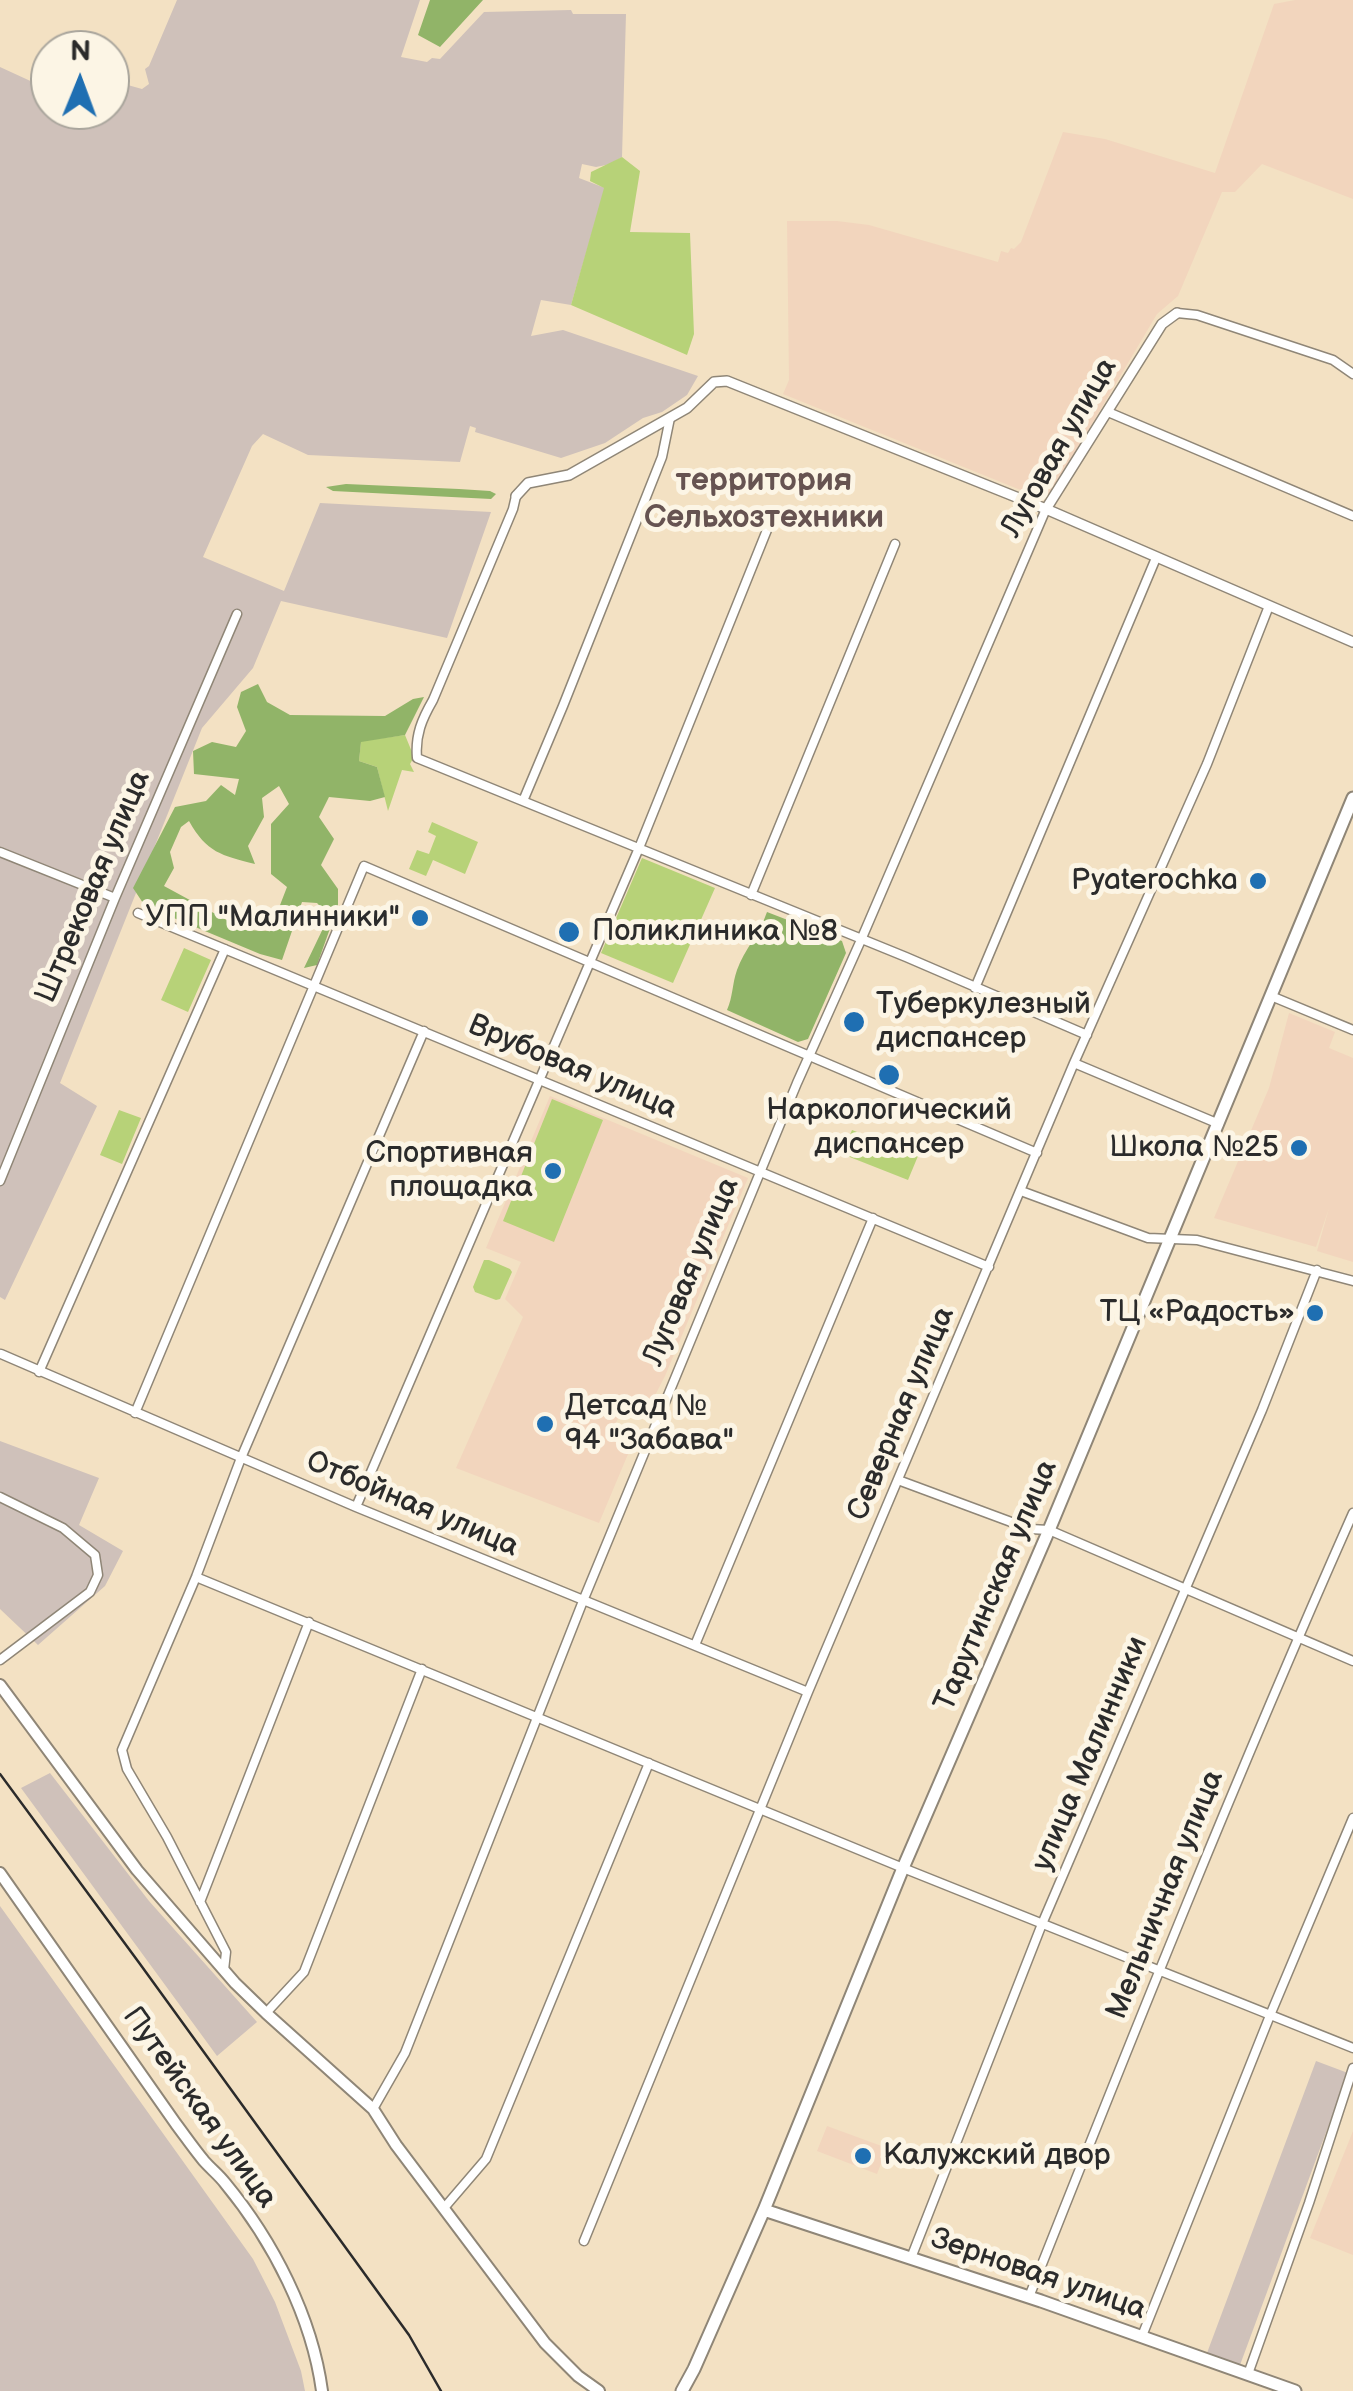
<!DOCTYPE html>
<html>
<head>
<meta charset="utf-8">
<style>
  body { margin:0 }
  #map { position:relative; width:1353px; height:2391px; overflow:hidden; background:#f3e1c3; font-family:"Balsamiq Sans",sans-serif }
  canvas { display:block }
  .north { position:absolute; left:30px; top:30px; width:100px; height:100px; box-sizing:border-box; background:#fcf5e5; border:2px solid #a8a49b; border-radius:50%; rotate:1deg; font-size:28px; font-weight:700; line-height:40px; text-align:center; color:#2b2b2b }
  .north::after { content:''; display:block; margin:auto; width:35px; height:45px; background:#1f6fb2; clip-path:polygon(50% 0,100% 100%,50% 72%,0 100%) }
</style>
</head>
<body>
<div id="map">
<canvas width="1353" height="2391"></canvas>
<div class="north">N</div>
</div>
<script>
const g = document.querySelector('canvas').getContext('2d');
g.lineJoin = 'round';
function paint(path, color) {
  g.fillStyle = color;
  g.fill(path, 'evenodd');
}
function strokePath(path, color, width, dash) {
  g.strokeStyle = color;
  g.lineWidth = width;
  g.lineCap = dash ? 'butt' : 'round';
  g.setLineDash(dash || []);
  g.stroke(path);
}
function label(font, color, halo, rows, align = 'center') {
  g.font = font + ' "Balsamiq Sans",sans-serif';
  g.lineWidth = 10;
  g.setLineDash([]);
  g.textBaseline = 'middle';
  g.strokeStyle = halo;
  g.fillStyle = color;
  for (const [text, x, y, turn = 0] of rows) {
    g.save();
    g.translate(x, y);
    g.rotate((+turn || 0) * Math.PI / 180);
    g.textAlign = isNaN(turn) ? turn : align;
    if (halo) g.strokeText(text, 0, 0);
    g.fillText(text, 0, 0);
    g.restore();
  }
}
paint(new Path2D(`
  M1295,0H1353V199L1262,164L1235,192H1222L1178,296L1157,314L1051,493L1038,497L783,394L789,380L787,221H837L869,225L998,262L1001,251L1008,253L1011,248L1014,249L1021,242L1063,132L1105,139L1215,173L1274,4Z
  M1289,1013L1335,1032L1329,1048L1353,1058V1262L1317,1251L1329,1208L1316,1247L1214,1218L1269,1088Z
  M550,1096L748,1178L665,1376L648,1409L627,1400L609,1437L631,1447L599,1523L456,1468L523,1317L505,1299L521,1262L486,1248Z
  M827,2126L887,2148L877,2174L817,2151Z
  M1353,2131V2255L1310,2238Z`), '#f2d5bd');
paint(new Path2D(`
  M177,0H420L401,57L427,62L432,58L440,59L484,12L571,10L573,14H626L622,157L611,164L596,167L582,164L579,178L605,188L571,305L541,300L531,336L563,330L698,376L687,395L662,412L643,418L605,443L561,458L475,432L476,428L470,426L460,462L308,455L263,434L252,446L203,557L284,591L320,503L491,512L447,638L281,601L253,668L202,728L60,1083L97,1106L5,1300L0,1297V67L50,90V110H94L100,113L101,110H110V94L117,82L142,89L149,84L145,69L149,66Z
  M0,1441L99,1478L79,1525L123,1551L105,1586L38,1645L0,1609Z
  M50,1773L149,1901L257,2022L217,2056L21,1788Z
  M0,1906L253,2259L275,2302L301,2371L305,2391H0Z
  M1316,2061L1348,2073L1240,2365L1207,2353Z`), '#cfc1ba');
paint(new Path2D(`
  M622,157L640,171L630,232L690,233L694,334L687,355L571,305L604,188L590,181L591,172Z
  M405,735L414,757L410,764L414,772L402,770L388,811L377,767L359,761L361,741Z
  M432,822L478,842L465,874L433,860L426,876L409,869L417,850L429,854L436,836L428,832Z
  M642,858L715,888L673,983L601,953Z
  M184,948L211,960L188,1012L161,1000Z
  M552,1099L603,1120L554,1242L503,1221Z
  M119,1110L141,1118L122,1164L100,1155Z
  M852,1130L918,1156L908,1180L842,1154Z
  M484,1260H489L510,1269L512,1272L500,1299L496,1300L475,1292L473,1287Z`), '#b7d278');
paint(new Path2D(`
  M430,0H483L440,47L418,35Z
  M346,484L459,489L490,491L496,494L491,499L333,491L326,487Z
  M258,684L267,702L290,715L385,716L413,699L424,697L405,735L361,742L359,761L377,767L385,797L370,801L329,797L319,817L334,839L321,865L338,889V906L317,965L304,968L329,916L317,903L302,902L282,960L260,954L145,906L133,888L175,807L206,801L221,785L235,795L239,779L194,774L193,751L212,742L236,747L246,731L237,707L241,692ZM279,786L289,804L271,824V874L287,887L270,931L245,930L164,886L174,868L170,852L181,827L189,821C207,853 221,855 255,864L248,846L264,817L262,798Z
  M767,912L842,941L846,953L808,1039L798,1042L727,1010C733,997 732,984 737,970C744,950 760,933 767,912Z`), '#91b468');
const minor = new Path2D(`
  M1177,313L1197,315L1333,360L1353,374
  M1108,412L1353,516
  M516,496L513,509L433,700C422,719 415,735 417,758L906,957L1087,1035
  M523,801L563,706L662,457L670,418
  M0,852L115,898
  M751,895L895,544
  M138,913L989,1267
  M975,988L1156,558
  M1271,996L1353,1030
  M1074,1063L1219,1124
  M0,1181L115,898L237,614
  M1021,1191L1148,1238L1197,1240L1353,1281
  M1,1354L356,1507L808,1692
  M39,1372L225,949
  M135,1413L364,866L1037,1153
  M898,1480L1030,1529L1049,1530L1353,1661
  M0,1497L63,1528L95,1555L98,1575L90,1592L0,1660
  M356,1507L639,848L773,515
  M196,1577L903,1868L1353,2048
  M695,1645L873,1218
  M200,1902L309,1622
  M224,1970L226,1952L167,1837L127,1769L122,1750L196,1577L241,1458L424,1031
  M266,2013L304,1972L422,1669
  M373,2109L405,2053L583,1601L797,1083L861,940L1046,509
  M444,2208L486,2159L649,1763
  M584,2241L808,1692L1074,1063L1207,764L1269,606
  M911,2258L1042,1924L1262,1410L1317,1270
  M1029,2297C1133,2034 1238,1772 1353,1513
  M1142,2336L1271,2013L1353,1818
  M1248,2374L1309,2203L1353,2068`);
const tertiary = new Path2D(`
  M516,496L528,483L569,475L687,408L714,382L727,381L1046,509L1353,642
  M1046,509L1162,324L1177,313`);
const secondary = new Path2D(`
  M0,1685L137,1870L235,1983L266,2013L373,2109L396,2145L545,2343L578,2376L599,2391
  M0,1873L176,2124C185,2136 194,2149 204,2161C211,2169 219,2175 225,2183C273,2241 312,2317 322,2391`);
const primary = new Path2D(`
  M764,2210L1041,2301L1295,2391
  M682,2391L694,2369L764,2210L903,1868L1049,1530L1353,798`);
strokePath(minor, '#8f8677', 11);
strokePath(tertiary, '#8f8677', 12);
strokePath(secondary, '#8f8677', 14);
strokePath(primary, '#8f8677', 15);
strokePath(minor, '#fff', 8);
strokePath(tertiary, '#fff', 9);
strokePath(secondary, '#fff', 10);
strokePath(primary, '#fff', 11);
strokePath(new Path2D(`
  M0,1774L140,1964L409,2335L441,2391`), '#2b2b2b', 2.5);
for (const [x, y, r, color] of [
  [1258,881,10,"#1f6fb2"],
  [420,918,10,"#1f6fb2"],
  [569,932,12,"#1f6fb2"],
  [854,1022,12,"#1f6fb2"],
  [889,1075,12,"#1f6fb2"],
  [1299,1148,10,"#1f6fb2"],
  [553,1171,10,"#1f6fb2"],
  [1315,1313,10,"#1f6fb2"],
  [545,1424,10,"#1f6fb2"],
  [863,2156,10,"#1f6fb2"]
]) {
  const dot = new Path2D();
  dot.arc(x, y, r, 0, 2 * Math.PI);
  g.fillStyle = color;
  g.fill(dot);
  strokePath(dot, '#fcf5e5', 4);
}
label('30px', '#2b2b2b', '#fcf5e5', [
  ["Луговая улица",1060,448,-60],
  ["Штрековая улица",94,887,-67],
  ["Врубовая улица",572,1068,23],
  ["Луговая улица",692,1272,-67],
  ["Северная улица",902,1414,-67],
  ["Отбойная улица",412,1505,23],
  ["Тарутинская улица",997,1586,-67],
  ["улица Малинники",1091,1754,-67],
  ["Мельничная улица",1166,1895,-68],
  ["Путейская улица",199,2108,54],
  ["Зерновая улица",1038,2275,19]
]);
label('30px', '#2b2b2b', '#fcf5e5', [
  ["Pyaterochka",1238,881],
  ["УПП \"Малинники\"",400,918],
  ["Поликлиника №8",592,932,"left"],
  ["Туберкулезный",876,1005,"left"],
  ["диспансер",876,1039,"left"],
  ["Наркологический",889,1111,"center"],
  ["диспансер",889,1145,"center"],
  ["Школа №25",1279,1148],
  ["Спортивная",533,1154],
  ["площадка",533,1188],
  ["ТЦ «Радость»",1295,1313],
  ["Детсад №",565,1407,"left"],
  ["94 \"Забава\"",565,1441,"left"],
  ["Калужский двор",883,2156,"left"]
], 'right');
label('bold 32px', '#665351', '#fcf5e5', [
  ["территория",764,482],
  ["Сельхозтехники",764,519]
]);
</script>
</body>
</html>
